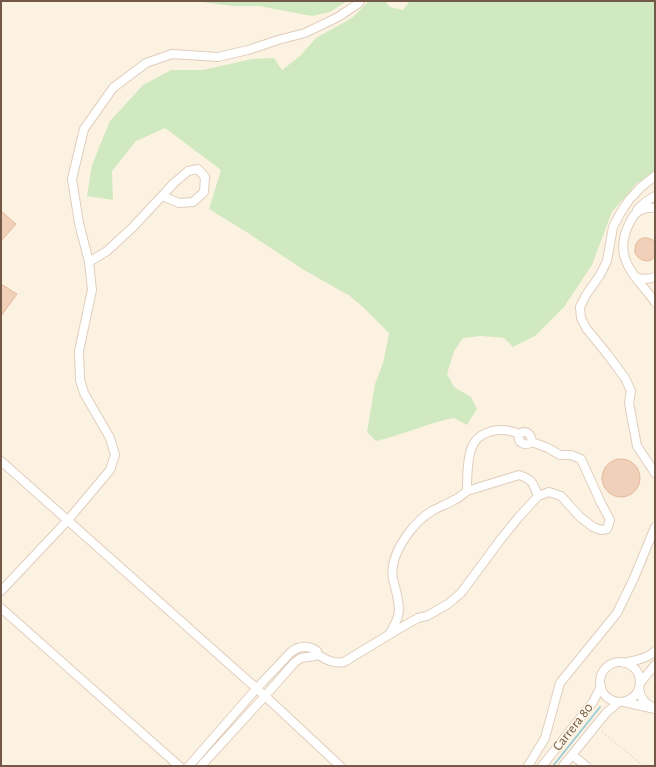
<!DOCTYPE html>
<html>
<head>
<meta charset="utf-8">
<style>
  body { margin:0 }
  #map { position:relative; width:656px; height:767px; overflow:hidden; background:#fcf2e1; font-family:"Alegreya Sans",sans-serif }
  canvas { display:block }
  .frame { position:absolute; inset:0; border:2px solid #735848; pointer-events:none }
</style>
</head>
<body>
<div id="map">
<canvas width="656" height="767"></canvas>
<div class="frame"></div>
</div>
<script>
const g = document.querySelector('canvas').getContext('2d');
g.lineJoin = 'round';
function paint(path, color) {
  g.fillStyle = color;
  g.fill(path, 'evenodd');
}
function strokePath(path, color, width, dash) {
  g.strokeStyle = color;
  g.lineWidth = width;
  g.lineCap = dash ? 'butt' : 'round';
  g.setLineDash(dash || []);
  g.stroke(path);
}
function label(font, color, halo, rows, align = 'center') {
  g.font = font + ' "Alegreya Sans",sans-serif';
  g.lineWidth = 3;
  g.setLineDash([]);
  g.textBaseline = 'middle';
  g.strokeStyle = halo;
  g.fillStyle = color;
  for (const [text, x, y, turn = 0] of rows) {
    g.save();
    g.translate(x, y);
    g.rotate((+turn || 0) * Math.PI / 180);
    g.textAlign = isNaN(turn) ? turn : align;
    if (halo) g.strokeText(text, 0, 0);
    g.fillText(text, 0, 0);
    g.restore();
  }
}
paint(new Path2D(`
  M194,1H347L330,12L312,16L259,6H233Z
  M369,1H385L390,7L403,10L410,1H655V172L637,183L612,212L592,265L564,307L535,336L513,347L504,338L481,336L463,338L454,351L447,374L454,387L471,397L477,409L467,425L454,418C427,423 403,435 376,441L367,432L375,384L383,363L389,333L365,309L350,296L304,270L248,233L209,209L221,170L165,128L136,141L112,171L113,200L87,196L92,165L110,121L143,85L171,70H203L252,59L274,58L282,70L300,56L316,38L352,18Z`), '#d0e9c0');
strokePath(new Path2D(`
  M553,766L600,707`), '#9dcdd7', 2);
const building = new Path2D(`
  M1,211L16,224L1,241Z
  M643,238H648L653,240L655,242V257L651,260L647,261L642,260L638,257L635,253V248L636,244L639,240Z
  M1,284L17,294L1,316Z
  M602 478a19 19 0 1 1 38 0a19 19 0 1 1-38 0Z`);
paint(building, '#f1d0b9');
strokePath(building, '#e4b79a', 1);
const minor = new Path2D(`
  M655,176L641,187L629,200L621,212L613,227L607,261L600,275L586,295L580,307L581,318L586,328L608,355L625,378L631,391L629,403L637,446L655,473
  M655,208C643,207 635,211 630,222C611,258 635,275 655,302
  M637,210C642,204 648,200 655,196
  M89,262L107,251L133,227L174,183L188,171L198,169L205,177L204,192L193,202L179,203L162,196
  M635,277C642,279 648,280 655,277
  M1,461L265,696L340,766
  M467,491L519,475C532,479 533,483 538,496
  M1,591L68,520L110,470L115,455L110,438L84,393L80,380L79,351L92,290L89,262L79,223L72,179L84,129L113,88L146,63L172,54L218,57L248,50L278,40L305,33L338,17L359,3L360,1
  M1,608L179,766
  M390,633C399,618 401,612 397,595C396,591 395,587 394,583C392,577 392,571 393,565C397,545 415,521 432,511C439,507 447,504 454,500C459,498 463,494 467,491C467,478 467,454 474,443C478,436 485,433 492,431C501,429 511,430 519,434C526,429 531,434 532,442
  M600 682a20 20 0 1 1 40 0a20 20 0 1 1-40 0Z
  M624,663C635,660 647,659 655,651
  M640,683L655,665
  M639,688C640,698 644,702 652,707
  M624,702L655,709
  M572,755L586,766
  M189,766L256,689L291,652C299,646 308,645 317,651V654C326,660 334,664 344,662L395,631L418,618L427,616L448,604L461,593L501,539L518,518L538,496L549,492L561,496L580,517L593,527L601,530L607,529L610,520L601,503L581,459L571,455H560L548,448L532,442C525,447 517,443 519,434
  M201,766L265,696L295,662L301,658L315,656L317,654
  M528,766L545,738L560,683L617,613L634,578L655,527
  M542,766L593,702L601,686
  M563,766L606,713L619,702`);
strokePath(minor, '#e0cebd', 10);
strokePath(new Path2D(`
  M602,732L644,766`), '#d6b49d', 1, [1, 3]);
strokePath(minor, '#fff', 8);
label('14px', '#735848', '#fff6e7', [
  ["Carrera 80",573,727,-52]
]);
</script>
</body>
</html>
